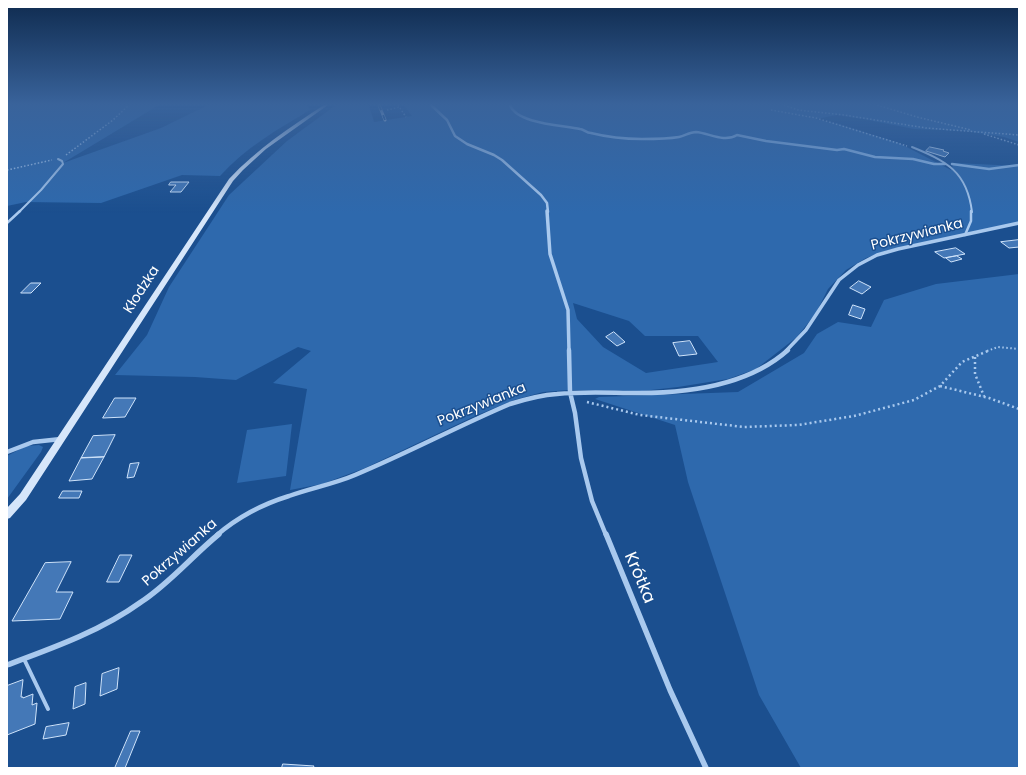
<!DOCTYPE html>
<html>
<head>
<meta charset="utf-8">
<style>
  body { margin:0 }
  #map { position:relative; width:1026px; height:775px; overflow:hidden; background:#1b4f8f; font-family:Poppins,sans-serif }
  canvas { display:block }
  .frame { position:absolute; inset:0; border:8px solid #fff; pointer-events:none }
</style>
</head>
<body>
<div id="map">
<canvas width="1026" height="775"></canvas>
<div class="frame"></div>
</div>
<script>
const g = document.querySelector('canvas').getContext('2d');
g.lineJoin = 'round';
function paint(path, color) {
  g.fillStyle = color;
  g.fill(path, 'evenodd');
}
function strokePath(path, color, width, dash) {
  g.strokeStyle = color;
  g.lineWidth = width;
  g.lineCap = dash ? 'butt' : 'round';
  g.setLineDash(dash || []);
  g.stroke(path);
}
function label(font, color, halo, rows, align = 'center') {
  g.font = font + ' Poppins,sans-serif';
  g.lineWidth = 3;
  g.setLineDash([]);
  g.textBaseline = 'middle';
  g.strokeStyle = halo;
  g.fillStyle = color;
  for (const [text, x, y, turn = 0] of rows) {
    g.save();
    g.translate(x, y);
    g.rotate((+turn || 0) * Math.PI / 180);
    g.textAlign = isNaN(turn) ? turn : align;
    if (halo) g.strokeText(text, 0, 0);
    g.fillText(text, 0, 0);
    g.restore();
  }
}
paint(new Path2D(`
  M7,105H159L63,163L161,128L208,105H307L310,110C278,129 245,148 220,176L182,175L101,203L26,202L7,206Z
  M336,105H369L374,122L412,116L404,105H1019V142L1004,137L965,131L914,129L863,119L837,115L816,119L839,124L899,143L951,170L954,163L1019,166V222L888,250L866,258L846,270L828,289L816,313L797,337L756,369L728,379L678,387L642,391L569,390L543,392L514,400L475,416L365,468L322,484L290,490L307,389L273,383L311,351L298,347L236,380L195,377L115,375L147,335L169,287L229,195L287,141ZM573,303L629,321L645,336H698L718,362L646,373L603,347L577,319Z
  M1019,274V768H801L759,695L688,482L675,425L595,399L599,397L738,392L804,353L817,334L838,322L871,327L884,300L936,284Z
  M292,424L286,476L237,483L247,430Z
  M39,445L43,447L41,452L7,499V456L26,446Z`), '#2e69ad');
strokePath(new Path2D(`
  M510,105C517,124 562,125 580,129C584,129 586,133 591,133C607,137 625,139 642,139C654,139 667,139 679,137C685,136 689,132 696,132C709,133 724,143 737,135L766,141L837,150L844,149L875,157L913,159L934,164H945
  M952,164L989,169L1019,165`), '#9cc4f0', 2.5);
const building = new Path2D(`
  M930,147L944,150L943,151L949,153L945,157L926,151Z
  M171,182H189L181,192H170L176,185H169Z
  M1019,240V247L1009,248L1001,242Z
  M956,248L965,254L944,258L935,252Z
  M957,256L962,259L951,262L946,258Z
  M859,281L871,287L862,294L850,288Z
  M31,283H41L31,293H21Z
  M853,305L865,309L861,319L849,315Z
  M614,332L625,342L617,346L606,337Z
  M690,341L697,354L679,356L673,343Z
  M115,398H136L125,417L103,418Z
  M115,435L104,457L81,458L93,436Z
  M104,457L92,479L69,481L81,458Z
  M139,463L134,477L127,478L130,464Z
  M63,491H82L79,498H59Z
  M120,555H132L119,582H107Z
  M71,562L56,592H73L60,619L12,621L45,563Z
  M119,668L117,689L100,696L102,674Z
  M23,680L21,697H23V698L33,694L32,705L37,703L35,724L7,735V686Z
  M86,683L85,704L73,709L75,687Z
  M69,723L66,735L43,739L46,727Z
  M131,731H140L125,768H115Z
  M283,764L314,766L313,768H282Z`);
paint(building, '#4478b7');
strokePath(building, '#cfe3fa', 1);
strokePath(new Path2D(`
  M398,105L406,117
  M784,105L798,110L844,115L926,128L1019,135
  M877,105L917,117L971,130
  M387,110L400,107
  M771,110L816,118L907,146
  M984,134L1019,145
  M66,155L113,120L129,105
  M7,170L52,160`), '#a9c9ee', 1.5, [1.5, 2]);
strokePath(new Path2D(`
  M987,351L998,347L1019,349`), '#a9c9ee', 2, [1.5, 2.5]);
strokePath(new Path2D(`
  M975,357V374L984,396
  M940,386L989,398L1019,409
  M587,402L640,415L744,427L798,425L854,416L914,400L940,386L962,362L990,350`), '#a9c9ee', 2.5, [2, 3]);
strokePath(new Path2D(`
  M912,147C946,161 967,171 972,212
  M19,212L41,190L63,164L62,161L58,159`), '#a9c9ee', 2);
strokePath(new Path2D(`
  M7,223L20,211
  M965,235L971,221V211`), '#a9c9ee', 2.5);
strokePath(new Path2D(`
  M24,659L48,709`), '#a9c9ee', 4);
strokePath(new Path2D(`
  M431,105L447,120L455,136L467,144L494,155L502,160L541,195L547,203L548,212`), '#a9c9ee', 2.5);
strokePath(new Path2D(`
  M547,211L550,254L568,310L569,351
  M786,351L806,330L839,280L858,265L877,255L898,249L1019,223`), '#a9c9ee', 3.5);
strokePath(new Path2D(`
  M569,350L570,392L575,413L581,458L592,501L606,535
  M7,452L33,442L61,439
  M217,535C238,517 263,504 289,496C311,488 334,484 355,475C408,453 458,426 510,404C526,399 541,395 557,394C584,391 612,393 639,393C689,393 749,385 788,350`), '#a9c9ee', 4.5);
strokePath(new Path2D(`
  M606,534L670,690L706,768
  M7,665C53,648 101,631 141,602C170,583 192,556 219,534`), '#a9c9ee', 5.5);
paint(new Path2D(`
  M324,105H328L266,149L243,170L233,181L26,500L10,518L7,519V508L20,494L229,179C257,149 290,127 324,105Z`), '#d6e6fa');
const rail = new Path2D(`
  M379,105L385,120`);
strokePath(rail, '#fff', 3);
strokePath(rail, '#1b4f8f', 2, [5.5]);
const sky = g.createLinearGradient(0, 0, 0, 213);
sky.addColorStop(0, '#0f2b4f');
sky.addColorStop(0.49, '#39639b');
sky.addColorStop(1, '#39639b00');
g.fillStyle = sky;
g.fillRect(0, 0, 1026, 213);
label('14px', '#fff', '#1b4f8f', [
  ["Pokrzywianka",917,235,-14],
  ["Kłodzka",142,290,-57],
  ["Pokrzywianka",482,405,-22],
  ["Pokrzywianka",180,553,-41]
]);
label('17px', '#fff', '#1b4f8f', [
  ["Krótka",639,578,67]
]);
</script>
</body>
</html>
